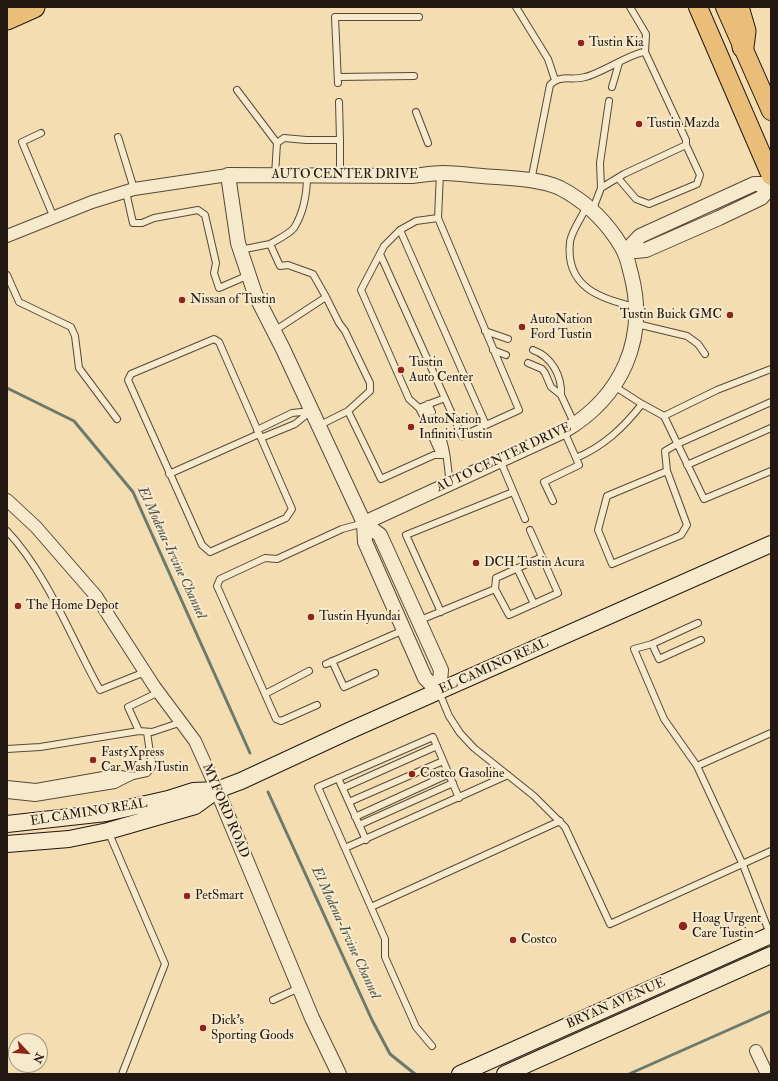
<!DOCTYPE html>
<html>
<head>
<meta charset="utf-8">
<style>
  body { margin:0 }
  #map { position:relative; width:778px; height:1081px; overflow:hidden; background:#f3ddb1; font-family:"IM FELL Double Pica",serif }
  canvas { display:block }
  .frame { position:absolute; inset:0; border:8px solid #221811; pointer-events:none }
  .north { position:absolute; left:8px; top:1033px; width:40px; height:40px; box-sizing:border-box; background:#f7e9cc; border:1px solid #a29581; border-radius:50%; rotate:116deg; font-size:11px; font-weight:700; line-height:16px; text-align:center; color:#221811 }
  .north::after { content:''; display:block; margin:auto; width:14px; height:18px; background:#8f2418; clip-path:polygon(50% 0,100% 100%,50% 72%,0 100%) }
</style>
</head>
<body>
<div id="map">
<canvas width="778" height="1081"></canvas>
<div class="frame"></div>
<div class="north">N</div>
</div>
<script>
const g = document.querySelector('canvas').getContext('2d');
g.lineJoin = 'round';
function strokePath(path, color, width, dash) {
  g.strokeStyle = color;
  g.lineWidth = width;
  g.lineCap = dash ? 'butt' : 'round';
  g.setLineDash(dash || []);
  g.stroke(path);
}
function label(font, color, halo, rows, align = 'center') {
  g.font = font + ' "IM FELL Double Pica",serif';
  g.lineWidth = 4;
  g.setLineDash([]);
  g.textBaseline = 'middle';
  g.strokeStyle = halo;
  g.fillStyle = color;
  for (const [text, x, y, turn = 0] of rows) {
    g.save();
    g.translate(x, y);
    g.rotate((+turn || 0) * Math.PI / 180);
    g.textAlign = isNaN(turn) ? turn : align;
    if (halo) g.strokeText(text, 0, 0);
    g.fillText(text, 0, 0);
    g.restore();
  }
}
strokePath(new Path2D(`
  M7,388L74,421L133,492L250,753
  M268,792L372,1020L390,1054L415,1074
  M629,1074L771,1011`), '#6b7a6d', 3);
const service = new Path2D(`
  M516,7L548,59L555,80
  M630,7L646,34L645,52
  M338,77L414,76
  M338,83L335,17H419
  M612,87L619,63
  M237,90L277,143L275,175
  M339,102L340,140
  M416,112L428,143
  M41,133L22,142L54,218
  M118,137L134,189
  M277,143L284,138L306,140H340V175
  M307,175C307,193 304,212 294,228C289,234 277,240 270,244L280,266L288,265L313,274L326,297
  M618,178L636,199L649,204L697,184L700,175L686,145
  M531,181L550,85C560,74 571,81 585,77C600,74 633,52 645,52L686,140V145L624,174L601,188L593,209
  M601,188L600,163L609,101
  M126,192L133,223H142L154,218L198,210L205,215L216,263L214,273L219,288L249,275
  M587,206C583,215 571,232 570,242C565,287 600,299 636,307
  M400,230L416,221L438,218L440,173
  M240,250L270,244
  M380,254L462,436L519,410L438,218
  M7,275L19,302L71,327L75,336L79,368L117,419
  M637,324L687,336L698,344L705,354
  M274,331L326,297L339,323L345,331L370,383V391L348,411
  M485,331L508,339
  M214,339L219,342L292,509L286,518L210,552L202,545L128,380L131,374Z
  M493,350L506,355
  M533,350C552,357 562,376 561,395
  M528,363L542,369L545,373L551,387L561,395L575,425
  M614,386L642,404L664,416L704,499L771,471
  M445,398L419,408L409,399L361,290L384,246L400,230L486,425
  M428,404L432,412
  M424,406L427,414
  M419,408L423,416
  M664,416L717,390L771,369
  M318,426L348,411L381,479L434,455H445
  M257,430L292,413L311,411
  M564,431L576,458C604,446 623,428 642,404
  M441,435C448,450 447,467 450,483
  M437,437L445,454
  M261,438L295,424L311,411
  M433,439L438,450L445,455
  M500,460L525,519
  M687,465L771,428
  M667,471L687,525L681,535L612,564L598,530L607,496L667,471L665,451L677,444L771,402
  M169,474L259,434
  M553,501L544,482L579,465L576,458
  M7,531C47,573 72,640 100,690L145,672
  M517,568L534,604
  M495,589L509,615L558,593L542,557
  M441,612L406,535L513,492
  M418,621L495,589L496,578L542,557L530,530
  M701,640L659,659L652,644L634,649L664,719L697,766L743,865L770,934
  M652,644L698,623
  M332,661L344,687L375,673
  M326,664L404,630
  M439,692L449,716L460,733L474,748L534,796L565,827L610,924L771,851
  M265,694L309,671
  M317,705L281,721L276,719L217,586L220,579L265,558L277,559L342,529L364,523
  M139,731L128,707L159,692
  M7,749L40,747L139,731L152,732L182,722
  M697,766L771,733
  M338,778L366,840
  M7,784L36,787L114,773L133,776L147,773L152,767L147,732
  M343,788L437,746
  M7,789L35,793L126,777
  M7,795L35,798L115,785L133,776
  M349,802L443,761
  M355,817L449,774
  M359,825L453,783
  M108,831L165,964L122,1074
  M345,848L508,775
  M371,907L560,821
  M273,1000L299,988
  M432,1046L416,1027L385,957V939L318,787L433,737L459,798`);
const minor = new Path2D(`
  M7,236L92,202L134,189L228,175
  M7,500L36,527L96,596L154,686L195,741L217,790
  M756,1051L767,1074`);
const tertiary = new Path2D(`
  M625,252L640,236L754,184H771
  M625,252L646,250L719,218L761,198L771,187
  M364,523L564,431C622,397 648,339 631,274C629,267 628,260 625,254C623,248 619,243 616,238C601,216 583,200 560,188C538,178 506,178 482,176C469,175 456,173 443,173C433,173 422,175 412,176L228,175L238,243L255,294L283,349L364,523L365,542L425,678L439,692
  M364,523L380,535L441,670L439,692
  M217,790L312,1018L339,1074`);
const secondary = new Path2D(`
  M7,824L106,813L168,799L193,791L217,790L241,781L351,730L771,544
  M7,844L69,839L108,831L195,806L217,790
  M460,1074L771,935
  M505,1074L771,955`);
const primary = new Path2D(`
  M698,7L771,176
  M725,7L771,111`);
const motorway = new Path2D(`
  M738,7L745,31L743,47
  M7,19L34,7`);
strokePath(service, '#564939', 8);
strokePath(minor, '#564939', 14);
strokePath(tertiary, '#564939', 16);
strokePath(secondary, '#221811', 18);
strokePath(primary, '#221811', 20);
strokePath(motorway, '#221811', 23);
strokePath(service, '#f7e9cc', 6);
strokePath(minor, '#f7e9cc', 12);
strokePath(tertiary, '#f7e9cc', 14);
strokePath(secondary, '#f7e9cc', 16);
strokePath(primary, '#eabe78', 18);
strokePath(motorway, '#eabe78', 21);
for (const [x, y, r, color] of [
  [581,43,4,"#8f2418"],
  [639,124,4,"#8f2418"],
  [182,300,4,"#8f2418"],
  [730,315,4,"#8f2418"],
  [522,327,4,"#8f2418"],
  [401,370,4,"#8f2418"],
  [411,427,4,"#8f2418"],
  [476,563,4,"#8f2418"],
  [18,606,4,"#8f2418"],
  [311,617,4,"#8f2418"],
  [93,760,4,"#8f2418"],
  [412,774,4,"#8f2418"],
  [187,896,4,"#8f2418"],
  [683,926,5,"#8f2418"],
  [513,940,4,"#8f2418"],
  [203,1028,4,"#8f2418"]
]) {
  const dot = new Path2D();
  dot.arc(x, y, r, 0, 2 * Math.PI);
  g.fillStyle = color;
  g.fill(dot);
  strokePath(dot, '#f7e9cc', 1.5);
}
label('13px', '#221811', '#f7e9cc', [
  ["Tustin Kia",589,43],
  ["Tustin Mazda",647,124],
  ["Nissan of Tustin",190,300],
  ["Tustin Buick GMC",722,315,"right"],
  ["AutoNation",530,320],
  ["Ford Tustin",530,335],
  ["Tustin",409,363],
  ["Auto Center",409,378],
  ["AutoNation",419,420],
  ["Infiniti Tustin",419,435],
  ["DCH Tustin Acura",484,563],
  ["The Home Depot",26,606],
  ["Tustin Hyundai",319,617],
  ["Fast5Xpress",101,753],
  ["Car Wash Tustin",101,768],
  ["Costco Gasoline",420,774],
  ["PetSmart",195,896],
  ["Hoag Urgent",692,919],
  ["Care Tustin",692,934],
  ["Costco",521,940],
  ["Dick's",211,1021],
  ["Sporting Goods",211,1036]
], 'left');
label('13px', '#221811', '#f7e9cc', [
  ["AUTO CENTER DRIVE",345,175],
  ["AUTO CENTER DRIVE",504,458,-25],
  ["EL CAMINO REAL",494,667,-24],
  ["MYFORD ROAD",225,811,67],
  ["EL CAMINO REAL",89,813,-9],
  ["BRYAN AVENUE",616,1004,-24]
]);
label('italic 14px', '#4c5147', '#f7e9cc', [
  ["El Modena-Irvine Channel",171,553,65],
  ["El Modena-Irvine Channel",345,933,65]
]);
</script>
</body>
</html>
